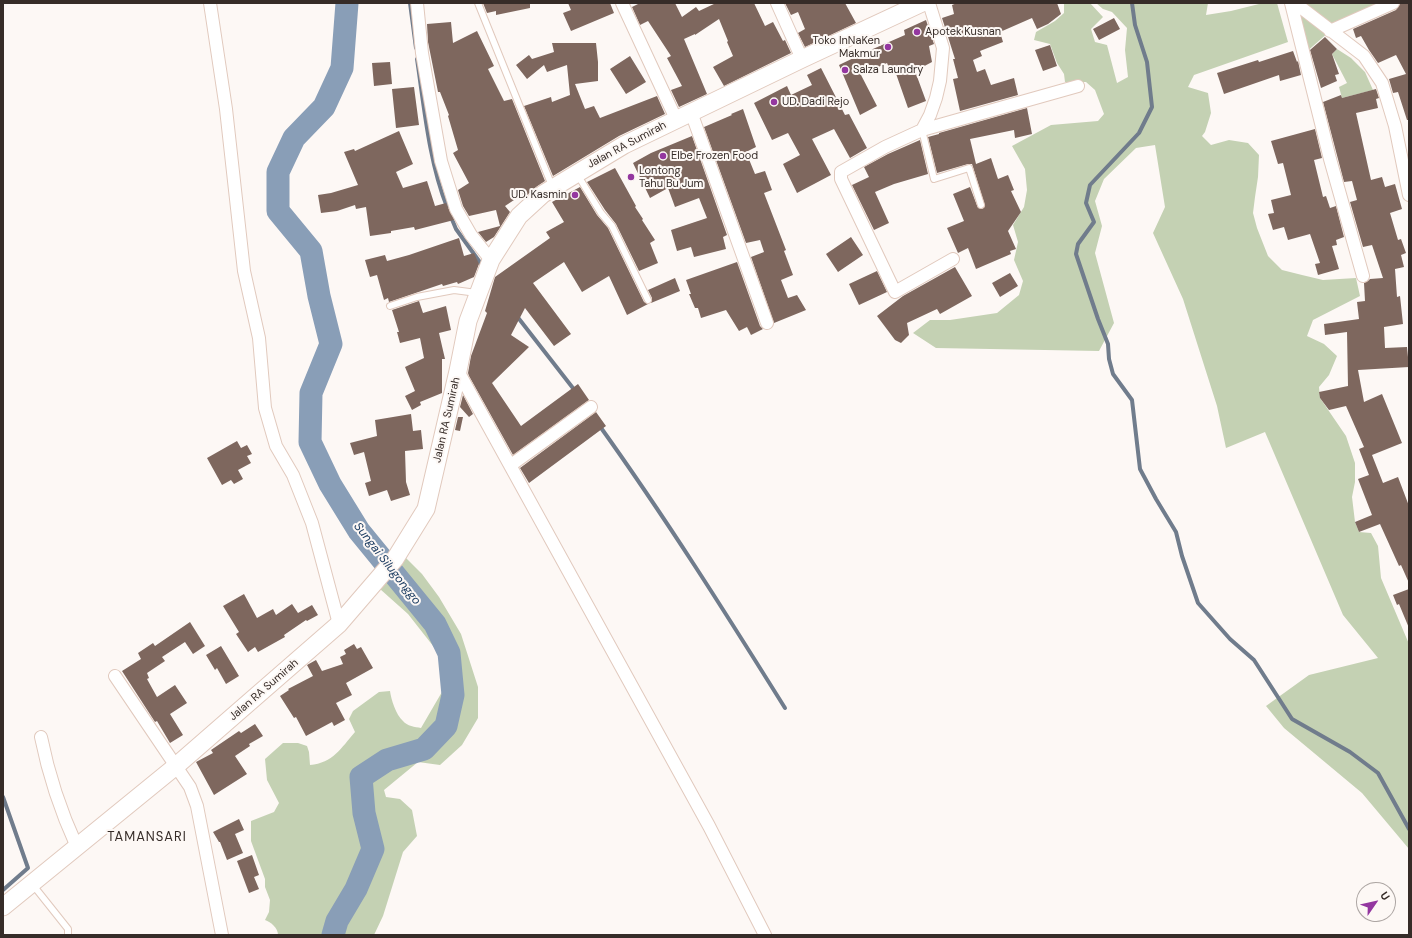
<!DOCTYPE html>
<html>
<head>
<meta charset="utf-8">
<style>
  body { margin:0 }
  #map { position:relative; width:1412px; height:938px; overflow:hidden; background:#fdf8f5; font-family:"DM Sans",sans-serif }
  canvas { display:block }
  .frame { position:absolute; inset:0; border:4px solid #362c28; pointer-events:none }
  .north { position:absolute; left:1356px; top:882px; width:40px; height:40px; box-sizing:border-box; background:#fdf8f5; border:1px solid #ada6a3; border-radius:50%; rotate:56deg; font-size:11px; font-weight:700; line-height:16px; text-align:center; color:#362c28 }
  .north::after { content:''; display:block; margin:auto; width:14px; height:18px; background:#9437a0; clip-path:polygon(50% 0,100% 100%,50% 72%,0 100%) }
</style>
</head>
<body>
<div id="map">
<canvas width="1412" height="938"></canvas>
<div class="frame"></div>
<div class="north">U</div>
</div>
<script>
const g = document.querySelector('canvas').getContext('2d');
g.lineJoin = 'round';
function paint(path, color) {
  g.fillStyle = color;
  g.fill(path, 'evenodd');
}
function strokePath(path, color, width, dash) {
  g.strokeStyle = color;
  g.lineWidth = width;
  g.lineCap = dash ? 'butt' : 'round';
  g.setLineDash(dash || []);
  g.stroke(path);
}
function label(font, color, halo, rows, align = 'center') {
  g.font = font + ' "DM Sans",sans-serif';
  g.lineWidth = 4;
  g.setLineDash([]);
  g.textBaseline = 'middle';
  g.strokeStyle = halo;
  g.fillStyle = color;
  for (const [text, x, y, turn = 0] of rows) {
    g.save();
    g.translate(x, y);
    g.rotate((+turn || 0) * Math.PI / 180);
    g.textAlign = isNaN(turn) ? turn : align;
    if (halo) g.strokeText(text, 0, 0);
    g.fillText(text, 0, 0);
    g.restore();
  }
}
paint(new Path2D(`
  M1064,3H1090L1103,17L1091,29L1095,42L1107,45L1117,83L1128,77L1125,50L1127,28L1112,12L1103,9L1096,3H1208L1206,15L1231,11L1263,3H1277L1288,42L1194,75L1188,87L1208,93L1211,113L1205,132L1202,136L1211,145L1229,140L1248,143L1259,155L1258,177L1255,197L1253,213L1257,228L1268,256L1282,270L1302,275L1323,280L1356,278L1360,296L1313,320L1307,336L1324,344L1337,356L1329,375L1319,387L1320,398L1346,436L1355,463V482L1352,497L1355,522L1359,532L1371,533L1378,546L1381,578L1409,644V849L1362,793L1284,728L1266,706L1309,675L1378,658L1343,615L1265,432L1226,448L1217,406L1183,299L1153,233L1165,207L1155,145L1136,148L1104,179L1095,201L1102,226L1095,253L1114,323L1099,351L936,348L913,333L930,320H950L997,313L1019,295L1023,281L1014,260L1018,242L1013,225L1024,207L1027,190L1025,169L1012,146L1051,125L1098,121L1104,114L1095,90L1086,82H1065L1064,74L1057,63L1050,44L1034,40L1036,32L1055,21L1064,13Z
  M1295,3H1380L1330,31L1304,54Z
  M1337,49L1351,58L1365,72L1373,90L1342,98L1339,87L1347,83L1332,54Z
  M405,557L422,574L439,597L461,634L478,687V718L462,745L440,765L418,762L384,790L386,797L400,799L412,810L417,836L403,852L383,916L374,935H278C278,928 271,922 265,920L269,912L270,900L265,887V879L251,841V821L274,812L279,803L267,780L265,759L283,743H298L307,746L309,752L310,765C333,763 341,748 355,732L349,719L353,711L379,692L390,691C391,699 396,715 403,721C407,726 415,727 421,728L446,685L437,651L408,614L380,589Z`), '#c4d1b3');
strokePath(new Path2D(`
  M410,3L416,48
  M1132,3L1135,25L1147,62L1152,107L1139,133L1090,185L1086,203L1094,222L1078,244L1076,254L1098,319L1108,344L1109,359L1113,374L1132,400L1140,469L1156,499L1176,532L1182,556L1198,603L1230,639L1254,660L1292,719L1350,752L1378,773L1409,829
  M417,59C424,106 429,162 447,207
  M451,217L456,229L484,268
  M516,315L576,392
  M599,425C665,517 725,612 785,708
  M3,797L28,868L3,890`), '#707c8c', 4);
strokePath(new Path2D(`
  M333,935L337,921L356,889L373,849L364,813L361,777L387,760L424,749L446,726L453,695L449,653L435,624L359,531L330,484L310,442L311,393L331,344L319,296L311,251L278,211V172L294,138L324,107L342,68L347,3`), '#899eb7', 23);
paint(new Path2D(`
  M483,3H530V8L496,15V11L487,13Z
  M568,3H610L614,13L571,31L563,13L571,10Z
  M640,3H675L682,17L696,7L699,11L716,3H754L765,26L773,22L783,41L785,40L791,53L724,86L713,67L733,56L727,42L728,41L719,19L695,35V34L684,39L707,94L679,107L671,90L682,86L667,58L671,56L648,21L640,25L632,7Z
  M785,3H845L856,23L805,47L798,33L805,29L798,12L791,15Z
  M957,3H1057L1061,14L1048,24L1037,29L1032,18L1000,32L1003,42L980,51L982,56L973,60L977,72L985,69L991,85L1014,78L1018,95L960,111L953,79L958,78L953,59H955L942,18L954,14L952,5Z
  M1403,3H1409V120H1407L1398,92L1393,93L1389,79L1406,74L1396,55L1378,63L1369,50L1361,36L1356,38L1353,29L1396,10L1400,4Z
  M1114,18L1120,29L1099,40L1093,29Z
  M926,20L934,44L929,46L932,62L915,71L926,101L908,108L894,68L890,70L887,63L861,75L877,106L860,115L839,65L866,52L905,35L904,30Z
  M451,22L453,43L477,31L494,66L488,69L504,101L512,99L545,181L536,187L525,197L523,194L505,206L510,212L494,237L486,242L478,232L500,226L496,210L469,216L463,206L458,190L469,183L453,153L458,150L448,116L449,115L440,92H438L428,42L427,24Z
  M1325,37L1337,49L1332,54L1339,74L1335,75L1337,81L1321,88L1310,50Z
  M552,43H596L598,62V81L575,84L585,109L594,106L600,118L657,96L665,114L619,136L553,176L524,106L551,97L552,102L570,95L567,65L547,72L544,65L527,79L516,65L529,55L532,59L554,52Z
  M1050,45L1057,66L1043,71L1035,50Z
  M1293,51L1297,62L1298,61L1301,75L1280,81L1279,75L1224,94L1217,73L1258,60L1259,62Z
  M630,56L646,82L626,94L610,69Z
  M390,62L392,84L374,86L372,63Z
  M821,68L845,115L849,114L867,148L850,158L834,129L812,139L831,175L797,193L783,164L800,155L788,133L772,140L754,103L787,86L791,95L812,85L807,75Z
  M414,87L419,125L396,128L392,89Z
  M1376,89L1379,98L1376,99L1378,108L1356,113L1371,180L1382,177L1385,187L1395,184L1402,209L1390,213L1398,240L1401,239L1406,253L1401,255L1404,267L1395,269L1397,297L1400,296L1403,324L1384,327L1385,348L1407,347L1409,367L1358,370L1364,402L1382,394L1402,443L1372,455L1383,483L1398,477L1409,506V583L1401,565L1399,566L1380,524L1359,532L1355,522L1372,515L1358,479L1369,475L1359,449L1364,447L1346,406L1329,410L1320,398L1319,392L1348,386L1347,332L1325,335L1324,324L1359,319L1357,302L1365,301L1364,283L1368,281L1370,279L1383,278L1372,245L1363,247L1350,202L1357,200L1352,181L1344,182L1323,102L1341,95L1342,98Z
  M1027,108L1032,134L1015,138L1014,130L970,139L976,164L991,158L998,179L1008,175L1014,190L1011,191L1021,212L1008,231L1016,249L1010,251L1011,254L976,269L968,248L958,253L947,228L964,221L953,194L970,187L978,208L982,209L985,206L973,167L972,164H968L937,173L928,137L939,134V133Z
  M743,109L756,147L746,152L755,174L765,171L772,190L764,193L786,250L784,251L793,275L781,280L788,298L797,295L806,310L774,323L751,257L764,252L760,240L746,243L704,127L732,115L731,114Z
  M1315,129L1322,158L1314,160L1323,197L1326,196L1330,208L1336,206L1344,237L1336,240L1337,245L1332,246L1339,269L1318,275L1315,264L1320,263L1310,234L1288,240L1284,227L1273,230L1268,214L1274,213L1271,200L1291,195L1283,163L1278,164L1271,141Z
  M399,131L413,164L396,172L403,188L427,181L435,206L446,203L454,220L415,230L414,227L391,231V233L370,236L366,207L356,209L355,205L337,211L321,213L318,195L331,193L358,185L344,152L354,149L355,151Z
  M692,136L727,235L723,237L726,249L694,257L691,247L677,251L671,230L707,218L699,198L675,207L668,188L650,198L633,163L651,153Z
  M920,140L928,174L894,184L875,192L889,223L874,230L852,185L869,177L864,167L888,154Z
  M615,168L636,206L635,207L643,219L642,220L655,240L650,243L658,263L639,271L616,224L605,210L587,182Z
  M580,187L597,215L608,228L644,302L648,304L627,315L609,276L582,292L564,262L533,283L571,334L554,346L525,308L511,335L529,347L492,383L521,426L578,384L589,400L513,455L469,376L468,373L471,356L487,313L485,311L495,277L550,238L546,232L564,222L552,202Z
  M851,237L863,255L838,272L826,254Z
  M459,238L464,256L474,253L479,264L474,277L458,284L457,282L443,286L442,284L389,302L388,298L384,300L377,275L370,277L365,260L385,255L387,261L409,255Z
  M737,262L760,326L763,329L751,335L747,327L739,331L726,310L701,318L698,308H695L689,294H691L686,280Z
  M955,267L972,296L940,314L937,309L907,323L909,335L901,343L895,340L877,316L903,296Z
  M877,271L887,292L859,305L849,284Z
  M1010,273L1018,286L1000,297L992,283Z
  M675,278L680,291L651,303L652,298L648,290Z
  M419,301L423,313L446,306L451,330L439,333L445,359H442V393L420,402L421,405L412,410L405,396L415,391L405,367L424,358L420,338L400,343L397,332H399L392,310Z
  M463,395L473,414L469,417L460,407Z
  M596,412L606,426L529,483L520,468Z
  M411,414L413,431L421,430L423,449L405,451L406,482L410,495L391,501L387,490L369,496L365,483L371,481L364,452L354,455L350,443L377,436L375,420Z
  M458,417H463L460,431L455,430Z
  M237,441L241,448L247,445L252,454L247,456L251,463L238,470L243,479L234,484L231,480L222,485L207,458Z
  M1409,589V628L1399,604L1397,605L1393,595Z
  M244,594L257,618L273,609L276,615L292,604L298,613L312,605L318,615L307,621L306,620L284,635L285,637L258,652L255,647L248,652L236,634L239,632L223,606Z
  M190,622L205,646L193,654L185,642L162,657L165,661L147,673L149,678L147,679L157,697L175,685L187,703L170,714L183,735L170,743L157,721L155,722L122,671L141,659L138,653L153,643L155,646Z
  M354,644L357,649L361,647L373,668L346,683L352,695L336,703L345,720L334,726L332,722L306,736L296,717L294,718L280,696L289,690L288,689L313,676L307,665L316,660L322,671L343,664L340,657L346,654L344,650Z
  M221,646L239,676L226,684L217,668L215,670L206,655Z
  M255,724L263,736L249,744L250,746L235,756L247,774L214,795L196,762L213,753L211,750L239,731L241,733Z
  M239,819L244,830L235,834L243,853L227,860L220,842H219L213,832Z
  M252,855L259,875L254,877L259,889L249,893L237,861Z`), '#7e675e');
const lane = new Path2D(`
  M478,3L552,186
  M922,130L934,179L969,168L981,205
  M577,174L601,213L612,226L648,300
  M390,306L417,297L454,290L477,293
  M33,885L68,929V935`);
const street = new Path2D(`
  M210,3L226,109L244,271L259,338L265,408L276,446L293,475L312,523L339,624
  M417,3L422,53L441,161L456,209L471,235L491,260
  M622,3L676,119
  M777,3L802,59
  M1291,3L1330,159L1363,276
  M1295,3L1364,56L1382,83L1395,126L1409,195
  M1330,31L1393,3
  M691,112L767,323
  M922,130L930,115L936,98L940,81L943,48L929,3
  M953,259L895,292L841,179V172L885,147L922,130L1078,86
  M458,371L709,826L765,935
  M511,465L591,407
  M115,676L190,787L197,806L222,935
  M41,737C49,777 60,810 77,847`);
const secondary = new Path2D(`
  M3,907L176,766L339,624L395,559L426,509L458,371L468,321L491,260L519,216L543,194L624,145L802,59L922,3`);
strokePath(lane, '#e1c9bd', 8);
strokePath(street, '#e1c9bd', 14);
strokePath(secondary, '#e1c9bd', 19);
strokePath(lane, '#fff', 6);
strokePath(street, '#fff', 12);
strokePath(secondary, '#fff', 17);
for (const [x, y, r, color] of [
  [917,32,4,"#9437a0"],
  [888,47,4,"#9437a0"],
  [845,70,4,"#9437a0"],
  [774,102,4,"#9437a0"],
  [663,156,4,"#9437a0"],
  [631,177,4,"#9437a0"],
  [575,195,4,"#9437a0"]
]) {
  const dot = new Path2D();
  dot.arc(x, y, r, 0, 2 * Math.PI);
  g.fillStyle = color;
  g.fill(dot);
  strokePath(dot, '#fdf8f5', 1.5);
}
label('11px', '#362c28', '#fdf8f5', [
  ["Apotek Kusnan",925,32],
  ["Toko InNaKen",880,41,"right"],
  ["Makmur",880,54,"right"],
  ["Salza Laundry",853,70],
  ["UD. Dadi Rejo",782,102],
  ["Elbe Frozen Food",671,156],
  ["Lontong",639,171],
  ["Tahu Bu Jum",639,184],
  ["UD. Kasmin",567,195,"right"]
], 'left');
label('11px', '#362c28', '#fdf8f5', [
  ["Jalan RA Sumirah",627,145,-28],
  ["Jalan RA Sumirah",447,420,-77],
  ["Jalan RA Sumirah",264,690,-41]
]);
label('italic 12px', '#1d3d62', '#fdf8f5', [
  ["Sungai Silugonggo",387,564,52]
]);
g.letterSpacing = '1px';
label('13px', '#362c28', '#fdf8f5', [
  ["TAMANSARI",147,838]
]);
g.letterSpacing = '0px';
</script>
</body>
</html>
